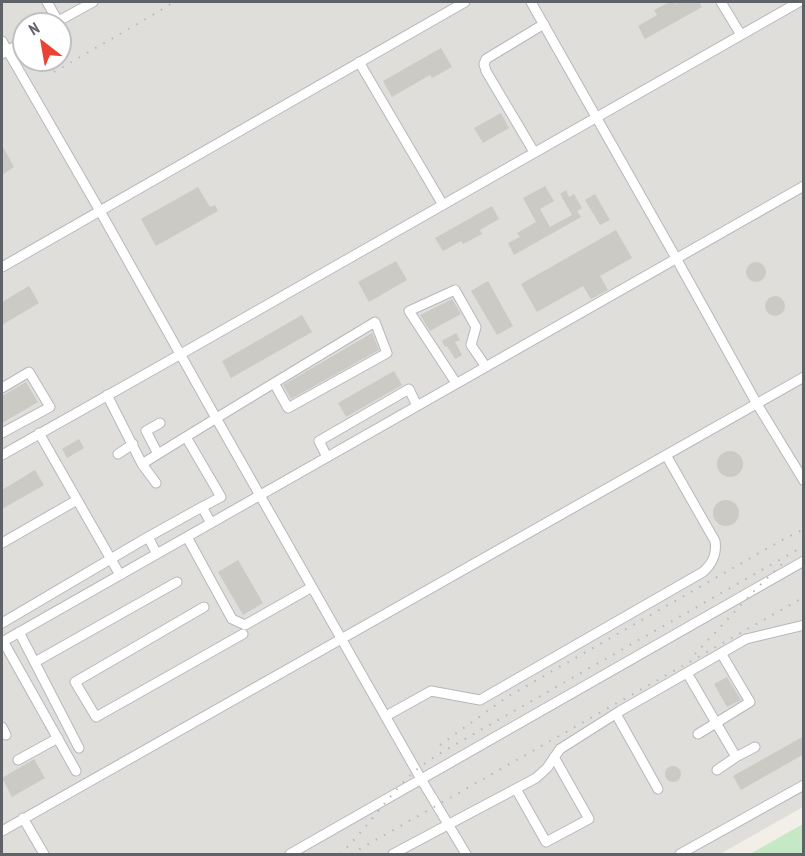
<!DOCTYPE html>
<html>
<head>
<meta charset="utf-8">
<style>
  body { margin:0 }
  #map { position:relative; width:805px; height:856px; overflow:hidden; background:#f1efe8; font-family:"PT Sans Narrow",sans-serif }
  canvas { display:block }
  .frame { position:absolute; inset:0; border:3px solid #5f6368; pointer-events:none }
  .north { position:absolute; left:12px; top:12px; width:60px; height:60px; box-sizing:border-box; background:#fff; border:2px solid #bfc1c3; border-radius:50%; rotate:329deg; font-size:16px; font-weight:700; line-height:24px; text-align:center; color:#5f6368 }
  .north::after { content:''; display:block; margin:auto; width:21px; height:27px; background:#ea4335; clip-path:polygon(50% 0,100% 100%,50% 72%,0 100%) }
</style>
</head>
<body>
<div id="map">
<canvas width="805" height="856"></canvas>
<div class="frame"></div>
<div class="north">N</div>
</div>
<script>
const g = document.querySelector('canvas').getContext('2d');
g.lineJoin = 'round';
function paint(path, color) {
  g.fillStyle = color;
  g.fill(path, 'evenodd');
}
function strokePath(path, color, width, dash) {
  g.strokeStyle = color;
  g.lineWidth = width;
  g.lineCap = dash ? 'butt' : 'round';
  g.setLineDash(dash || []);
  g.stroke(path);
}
paint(new Path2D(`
  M2,2H803V807L720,854H2ZM24,24H60V60H24Z`), '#e0deda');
paint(new Path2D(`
  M803,824V854H750Z`), '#c5e8c5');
paint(new Path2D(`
  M670,2H674L675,4L680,2H699L702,7L645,39L638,26L657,15L654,10Z
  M441,48L452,67L432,78L430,75L392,97L383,81Z
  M501,113L509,128L483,143L474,128Z
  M2,145L14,167L2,175Z
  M545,186L554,201L540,209L550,227L572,215L560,194L566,190L569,197L574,194L582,208L577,211L581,217L514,255L508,243L520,237L517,233L536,222L523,198Z
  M198,187L210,207L215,205L218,211L156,246L141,219Z
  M595,194L610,220L600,225L585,200Z
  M492,206L499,219L480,230L482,234L463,244L461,241L443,251L435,238Z
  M616,230L632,258L600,276L608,290L591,299L583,286L537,312L521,284Z
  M396,261L407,280L369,302L358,282Z
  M746 272a10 10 0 1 1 20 0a10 10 0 1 1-20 0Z
  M488,281L513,326L497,335L471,291Z
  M29,286L39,303L2,325V302Z
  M765 306a10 10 0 1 1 20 0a10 10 0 1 1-20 0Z
  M452,299L461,314L430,331L420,315Z
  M302,315L312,332L231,378L222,361Z
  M372,333L379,350L291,399L283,385Z
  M456,333L460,340L455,342L462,355L455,359L447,346L445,347L442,341Z
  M394,371L402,385L346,417L338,403Z
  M26,382L38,402L2,423V396Z
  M79,439L84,448L67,458L62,449Z
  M717 464a13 13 0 1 1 26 0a13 13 0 1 1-26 0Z
  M35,470L44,485L2,509V490Z
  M713 513a13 13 0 1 1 26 0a13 13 0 1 1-26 0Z
  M238,560L263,603L243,615L218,572Z
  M727,677L741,700L727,707L714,684Z
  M804,736V754L741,790L733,776Z
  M34,759L45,778L12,797L2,778Z
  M665 774a8 8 0 1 1 16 0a8 8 0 1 1-16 0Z`), '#cccac5');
const minor = new Path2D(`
  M47,2L58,21
  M531,2L676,258L757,404L804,481
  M721,2L741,35
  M53,24L93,2
  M2,41L100,211L216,418L421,779L466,854
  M2,54L24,41
  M359,62L443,205
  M534,152L486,71L484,64L486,59L544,24
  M2,267L465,2
  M456,383L409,311L455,290L476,327L471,345L486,367
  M2,388L29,372L50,407L2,433
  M107,395L142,464C219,416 297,369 375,322L387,353L288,408L274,383
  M39,433L120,575
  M186,437L221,497L202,507
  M118,454L133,444
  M158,454L146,431L160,423
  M2,455L181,354L799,2
  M327,457L319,441L409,389L417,406
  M142,464L156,483
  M187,537L232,619L245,625L312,587
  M2,543L77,500
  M157,554L148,537L202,507L211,523
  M204,607L75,682L96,717L243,634
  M2,623L148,537
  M19,632L79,748
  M3,641L76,771
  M2,642L804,186
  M35,662L177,582
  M687,673L736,757L755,747
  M616,714L658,789
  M386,716L431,691L480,700L703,572C713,563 717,554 715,541L666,455
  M2,727L6,735
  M698,734L750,702L721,653
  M18,760L58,738
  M717,770L736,757
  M516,789L546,842L589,819L554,757
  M23,818L44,854
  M2,831L804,377
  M290,854L804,561
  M393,854L536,778L547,768L560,749L620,711L746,639L804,625
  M680,854L804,785`);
strokePath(minor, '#b5b8bc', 11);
strokePath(minor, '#fff', 9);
strokePath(new Path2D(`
  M54,72L151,16L174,2
  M695,654L757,588L783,563
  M440,745L507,697L782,540L804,529
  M340,854C367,829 387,796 415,771C423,764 433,758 442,752L804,546
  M351,854L804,597`), '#b6b7b8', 2, [1.5, 8]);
</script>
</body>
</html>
